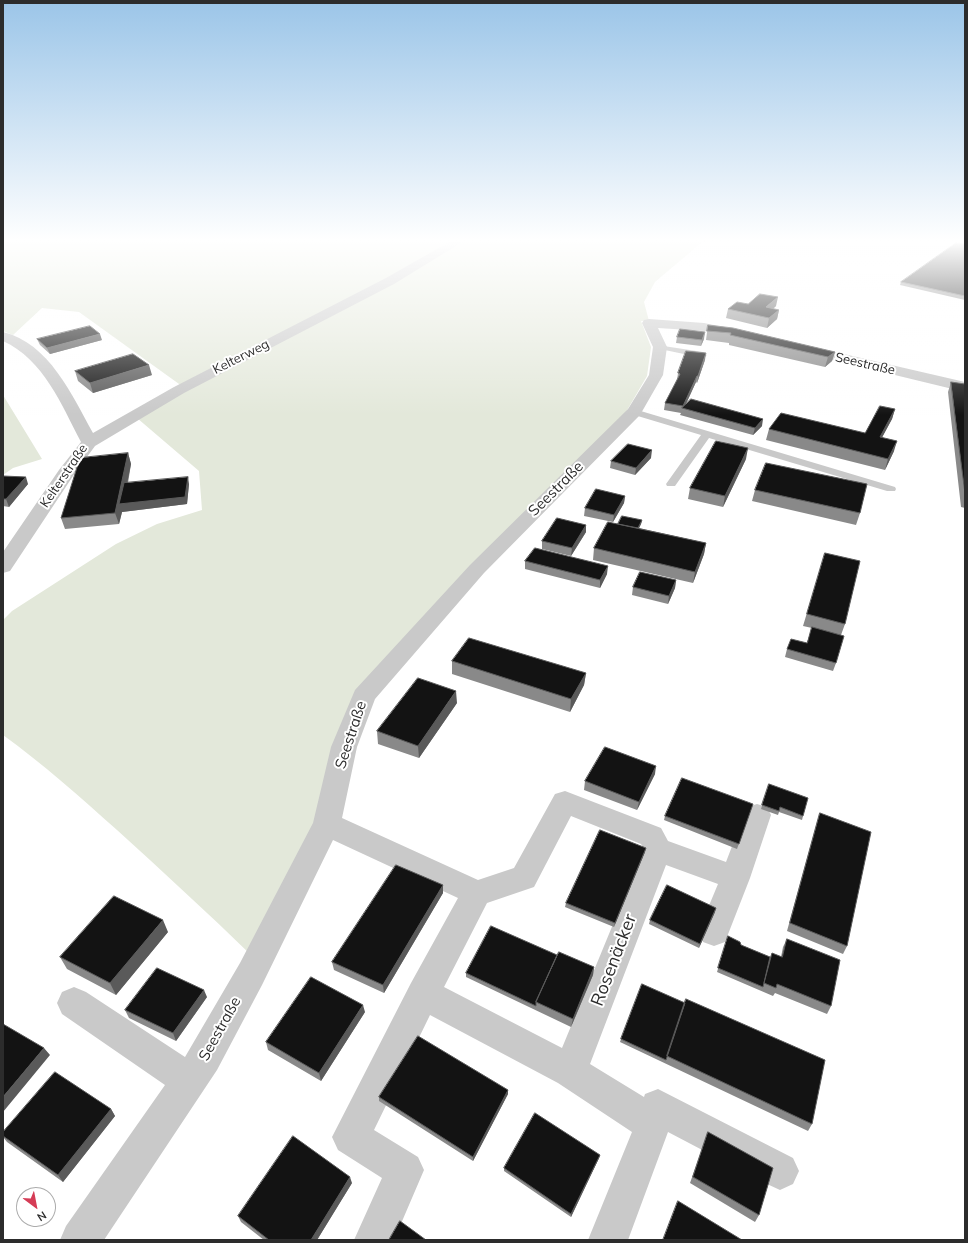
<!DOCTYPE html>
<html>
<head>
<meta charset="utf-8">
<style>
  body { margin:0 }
  #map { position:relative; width:968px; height:1243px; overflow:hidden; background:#fff; font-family:Mulish,sans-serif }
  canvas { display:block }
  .frame { position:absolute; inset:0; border:4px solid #2c2c2c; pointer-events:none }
  .north { position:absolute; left:16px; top:1187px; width:40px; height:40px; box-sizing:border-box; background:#fff; border:1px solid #ababab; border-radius:50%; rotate:148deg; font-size:11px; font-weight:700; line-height:16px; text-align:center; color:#2c2c2c }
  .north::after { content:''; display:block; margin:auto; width:14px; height:18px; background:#d53c56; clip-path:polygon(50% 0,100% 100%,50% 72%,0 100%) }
</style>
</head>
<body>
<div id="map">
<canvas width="968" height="1243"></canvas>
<div class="frame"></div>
<div class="north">N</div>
</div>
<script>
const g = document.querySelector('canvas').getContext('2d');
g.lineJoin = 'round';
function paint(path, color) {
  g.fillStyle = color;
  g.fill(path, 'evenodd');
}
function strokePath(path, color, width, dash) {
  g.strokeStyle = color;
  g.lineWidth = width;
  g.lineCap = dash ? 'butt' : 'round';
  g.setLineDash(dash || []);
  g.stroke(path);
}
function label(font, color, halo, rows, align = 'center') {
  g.font = font + ' Mulish,sans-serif';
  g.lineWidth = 4;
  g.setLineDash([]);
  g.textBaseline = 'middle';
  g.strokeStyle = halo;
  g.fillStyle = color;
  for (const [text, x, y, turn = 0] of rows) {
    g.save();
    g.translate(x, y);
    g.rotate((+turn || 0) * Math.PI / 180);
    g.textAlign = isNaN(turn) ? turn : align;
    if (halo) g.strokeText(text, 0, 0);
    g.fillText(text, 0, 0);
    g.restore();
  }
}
paint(new Path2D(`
  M3,241H706L701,243L655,282L644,302L649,321H641L651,347L647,376L626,412L356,694L316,821L252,956C208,913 163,872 117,830C80,797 43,764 3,735V620L12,611L116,544L157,524L202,510L199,471L137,418L186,389L79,312L42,308L13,335L3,331Z
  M3,395L42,459L13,468L3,475Z`), '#e3e8da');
paint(new Path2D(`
  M657,345L703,352L707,355L703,358L660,349L656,347Z
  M634,409L895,487L896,489L895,491H887L709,438L675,486H667L666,484L701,435L631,414L629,412L631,410Z`), '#c9c9c9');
paint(new Path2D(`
  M451,241H464L394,284L184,393L95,446L73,476L10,571L3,573V552L59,470L81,442C61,404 44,360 3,341V332C49,343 72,395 93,433L174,387L386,278Z
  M649,319L704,323L743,331L745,334L743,337L738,338L704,331L658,328L667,347L663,375L640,415L484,573L375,699L357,747L342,818L478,880L514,868L555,794L565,791L661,828L668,841L726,862L747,807L757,804L767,807L771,815L750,878L725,942L714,946L703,942L698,932L718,884L666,865L590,1064L644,1097L645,1094L658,1089L793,1158L799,1171L793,1184L780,1190L767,1184L668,1132L628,1240H588L632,1132L558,1083L430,1015L374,1130L418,1157L424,1170L394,1240H354L382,1178L338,1150L332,1137L411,983L458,898L333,840L262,985L217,1070L104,1240H60L66,1226L165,1085L62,1014L57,1003L62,992L74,987L86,992L185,1057L240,963L313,823L331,747L355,690L470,565L628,409L649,375L653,347L642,323L644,320ZM571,816L641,844L644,849L562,1048L444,987L487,903L534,887Z
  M805,345L965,382V392L800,352L798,349L800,346Z`), '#c9c9c9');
paint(new Path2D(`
  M965,244V300L900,285L901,282Z
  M748,304L776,306L773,309L779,310L777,319L767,328L726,318L728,309Z
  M708,325L835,352L832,361L825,367L729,345V343L706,340Z
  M677,337L704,339L701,346L676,343Z
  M37,339L102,340L50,354L40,345Z
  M705,360L697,383L696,382L686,404L762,426L753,435L680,415L681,413L664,410L665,403L677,380L678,373Z
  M75,371L152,375L93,393L78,381Z
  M951,382L965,384V508L961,507L948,392Z
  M895,409L892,419L882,437L894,451L885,470L766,440L769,429L865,433Z
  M128,453L131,464L128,483L189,484L187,504L122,512L119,524L65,529L61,518Z
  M651,458L635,475L610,468L611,461Z
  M746,459L723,507L688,499L690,488Z
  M3,477L28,484L9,507L3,506Z
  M755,490L860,513L856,525L752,501Z
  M625,496L624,503L613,522L584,516L585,508Z
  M642,520L641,524L639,528L706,543L704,554L693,583L593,560L594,548L618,524Z
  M586,525V532L571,556L542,549V541Z
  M825,553L845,624L841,635L836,663L833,671L785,657L787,649L807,643L812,628L803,626Z
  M525,561L607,574L600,588L525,569Z
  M676,580L675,588L668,604L632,595L633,587Z
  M452,661L586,673L584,685L570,712L452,674Z
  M457,703L419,758L378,744L377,731Z
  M655,774L637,810L584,790L585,781Z
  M769,784L803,816L802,820L779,812L778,815L761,809Z
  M753,804L737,849L664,820L665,816Z
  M820,813L847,946L843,954L787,931L817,822Z
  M645,852L614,927L565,907L566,903Z
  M443,885V893L384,993L334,970L332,962Z
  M715,912L699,948L649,924L650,920Z
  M168,932L116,995L67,969L60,957Z
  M728,936L741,945L770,957L772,953L781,957L783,947L787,939L831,1006L827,1014L775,993L773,996L717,972Z
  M557,955L594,967L593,975L571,1027L466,977V973Z
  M642,984L812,1124L808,1131L620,1042L621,1039Z
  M207,997L176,1041L129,1018L125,1010Z
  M365,1012L321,1081L268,1050L266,1042Z
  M508,1090V1094L473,1161L379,1101V1097Z
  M111,1109L115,1116L63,1182L7,1142L3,1137V1132Z
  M708,1132L759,1215L755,1222L690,1183Z
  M600,1155L599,1158L571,1217L504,1171V1168Z
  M352,1183L317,1240H264L241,1222L238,1216Z`), '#898989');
paint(new Path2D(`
  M778,297L776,306L764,316L766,307Z
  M779,310L777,319L767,328L769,318Z
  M705,332L704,339L701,346L702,340Z
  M100,334L102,340L50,354L47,348Z
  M835,352L832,361L825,367L828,357Z
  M706,353L705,360L697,383L698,376Z
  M149,365L152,375L93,393L90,383Z
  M697,376L696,382L684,408L683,406Z
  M895,409L892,419L877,447L880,437Z
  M763,419L762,426L753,435L755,428Z
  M897,441L894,451L885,470L888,459Z
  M748,448L746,459L723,507L725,496Z
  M652,450L651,458L635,475L636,468Z
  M128,453L131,464L123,504L188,477L189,484L187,504L122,512L119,524L115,513Z
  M26,477L28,484L9,507L6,499Z
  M625,496L624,503L613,522L614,515Z
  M642,520L641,524L635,536L636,532Z
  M586,525V532L571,556L572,548Z
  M706,543L704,554L693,583L695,572Z
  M608,566L607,574L600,588V580Z
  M676,580L675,588L668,604L669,596Z
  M586,673L584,685L570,712L571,699Z
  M456,691L457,703L419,758L418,746Z
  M656,766L655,774L637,810L639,802Z
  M646,848L645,852L614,927L615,923Z
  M443,885V893L384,993L383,985Z
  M716,908L715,912L699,948L700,944Z
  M163,920L168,932L116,995L110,983Z
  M594,967L593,975L571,1027L573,1019Z
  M204,990L207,997L176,1041L173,1033Z
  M363,1005L365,1012L321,1081L319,1073Z
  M44,1048L50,1055L3,1112V1097Z
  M508,1090V1094L473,1161V1157Z
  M111,1109L115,1116L63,1182L58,1175Z
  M600,1155L599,1158L571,1217V1214Z
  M350,1177L352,1183L317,1240H311Z`), '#5a5a5a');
const building = new Path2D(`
  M956,243L965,244V296L901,282Z
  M760,294L778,297L766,307L779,310L769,318L728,309L737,302L748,304Z
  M708,325L733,328L835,352L828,357L730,335L731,333L707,331Z
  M90,326L100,334L47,348L37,339Z
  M680,329L705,332L702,340L677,337Z
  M686,351L706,353L698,376H697L683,406L665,403L680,374L678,373Z
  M133,354L149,365L90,383L75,371Z
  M951,382L965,384V493Z
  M691,399L763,419L755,428L682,408Z
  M880,406L895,409L880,437L897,441L888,459L769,429L781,413L865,433Z
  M716,441L748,448L725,496L690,488Z
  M628,444L652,450L636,468L611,461Z
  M128,453L115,513L61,518L80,458Z
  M766,463L867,484L860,513L755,490Z
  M3,476L26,477L6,499H3Z
  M188,477L185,497L119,504L124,483Z
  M596,489L625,496L614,515L585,508Z
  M622,516L642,520L638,528L618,524Z
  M557,518L586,525L572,548L542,541Z
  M608,522L706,543L695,572L594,548Z
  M535,548L608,566L600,580L525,561Z
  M825,553L860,561L845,624L807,614Z
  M640,572L676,580L669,596L633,587Z
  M812,627L844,636L836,663L787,649L791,639L807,643Z
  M469,638L586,673L571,699L452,661Z
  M418,678L456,691L418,746L377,731Z
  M605,747L656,766L639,802L585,781Z
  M682,778L753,804L739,844L665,816Z
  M769,784L808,798L803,816L780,807L779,811L762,805Z
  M820,813L871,832L847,946L790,923Z
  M600,830L646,848L615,923L566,903Z
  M396,865L443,885L383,985L332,962Z
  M667,885L716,908L700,944L650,920Z
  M114,896L163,920L110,983L60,957Z
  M491,926L557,955L536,1002V1006L466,973Z
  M728,936L740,942L741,945L770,957L763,987L718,968Z
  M787,939L840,960L831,1006L777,984L776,988L764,983L772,953L782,957Z
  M559,952L594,967L573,1019L536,1002Z
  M157,968L204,990L173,1033L125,1010Z
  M311,977L363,1005L319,1073L266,1042Z
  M642,984L685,1003L666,1060L621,1039Z
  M686,999L825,1060L812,1124L667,1056Z
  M3,1024L44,1048L3,1097Z
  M418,1036L508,1090L473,1157L379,1097Z
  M55,1072L111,1109L58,1175L3,1136V1132Z
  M535,1113L600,1155L571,1214L504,1168Z
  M708,1132L773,1168L759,1215L693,1177Z
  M293,1136L350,1177L311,1240H269L238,1216Z
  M678,1201L742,1240H663Z
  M400,1221L426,1240H389Z`);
paint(building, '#131313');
strokePath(building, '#5a5a5a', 1);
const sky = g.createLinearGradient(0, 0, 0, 415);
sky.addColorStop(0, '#9bc5e8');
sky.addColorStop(0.58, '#fff');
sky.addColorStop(1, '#ffffff00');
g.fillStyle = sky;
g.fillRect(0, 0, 968, 415);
label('13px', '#2c2c2c', '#fff', [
  ["Kelterweg",241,357,-27],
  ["Seestraße",865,364,13],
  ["Kelterstraße",64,476,-56]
]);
label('15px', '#2c2c2c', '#fff', [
  ["Seestraße",556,489,-45],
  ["Seestraße",351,735,-72],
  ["Seestraße",220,1029,-61]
]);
label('18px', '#2c2c2c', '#fff', [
  ["Rosenäcker",614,960,-69]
]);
</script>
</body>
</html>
